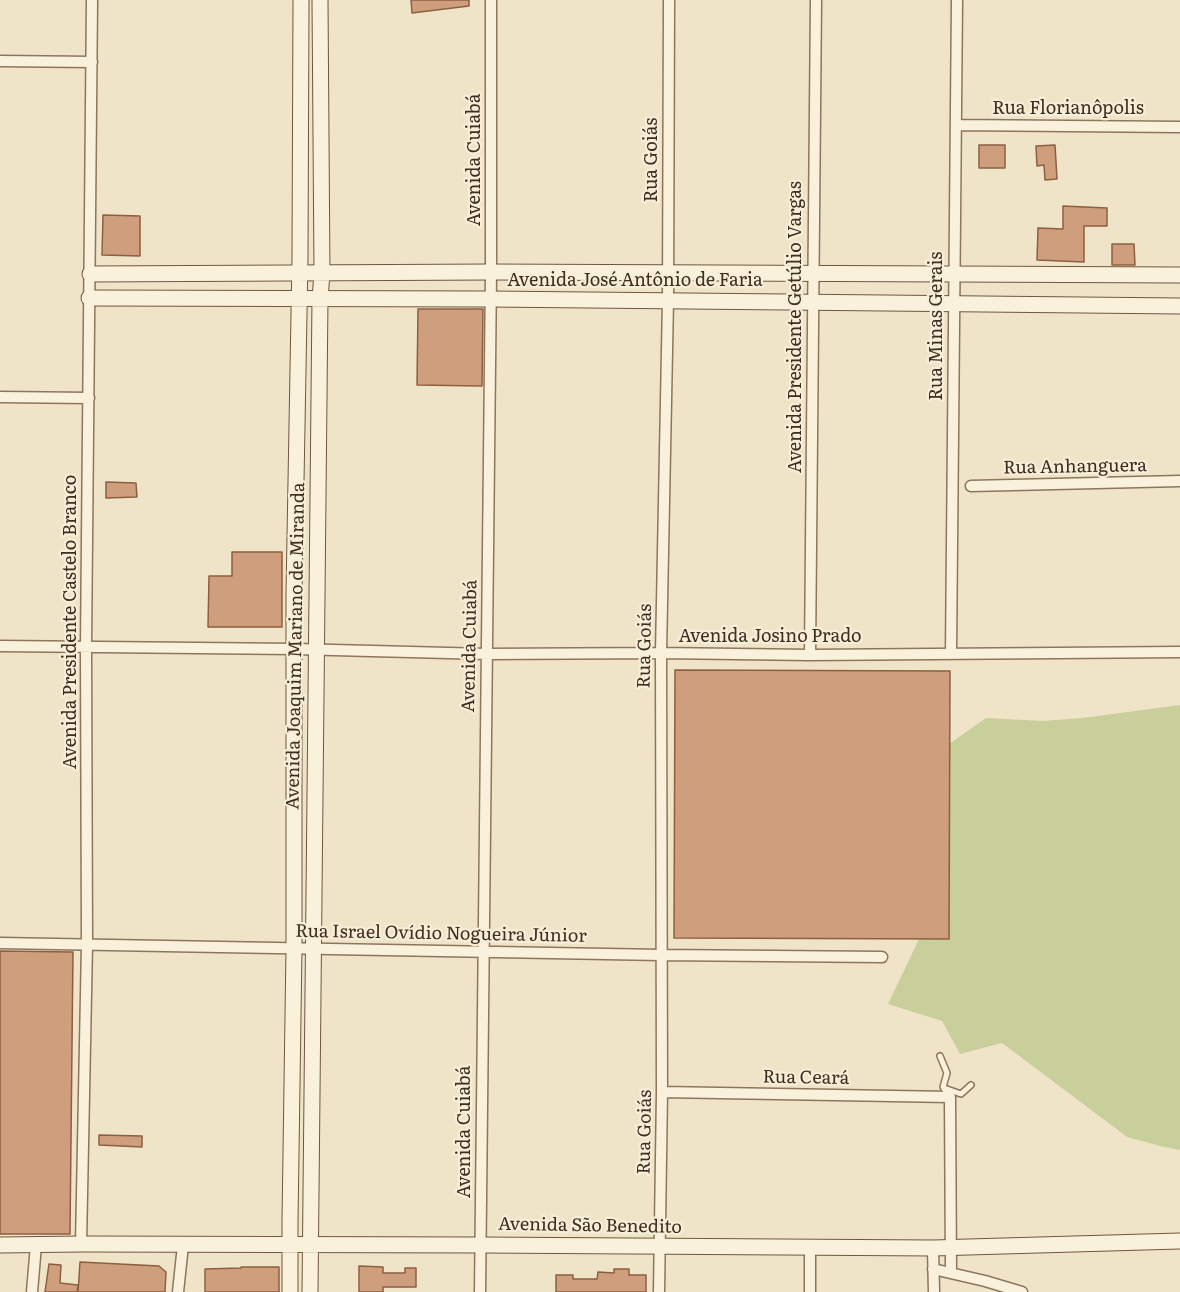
<!DOCTYPE html>
<html>
<head>
<meta charset="utf-8">
<style>
  body { margin:0 }
  canvas { display:block; background:#f0e4c8 }
</style>
</head>
<body>
<canvas width="1180" height="1292"></canvas>
<script>
const g = document.querySelector('canvas').getContext('2d');
g.lineJoin = 'round';
function paint(path, color) {
  g.fillStyle = color;
  g.fill(path, 'evenodd');
}
function strokePath(path, color, width, dash) {
  g.strokeStyle = color;
  g.lineWidth = width;
  g.lineCap = dash ? 'butt' : 'round';
  g.setLineDash(dash || []);
  g.stroke(path);
}
function label(font, color, halo, rows, align = 'center') {
  g.font = font + ' Literata,serif';
  g.lineWidth = 4.5;
  g.setLineDash([]);
  g.textBaseline = 'middle';
  g.strokeStyle = halo;
  g.fillStyle = color;
  for (const [text, x, y, turn = 0] of rows) {
    g.save();
    g.translate(x, y);
    g.rotate((+turn || 0) * Math.PI / 180);
    g.textAlign = isNaN(turn) ? turn : align;
    if (halo) g.strokeText(text, 0, 0);
    g.fillText(text, 0, 0);
    g.restore();
  }
}
paint(new Path2D(`
  M1180,705V1150L1164,1147L1127,1137L1002,1043L960,1054L942,1021L888,1004L919,939H949V744L986,718L1043,721L1082,718Z`), '#c9cf9b');
const building = new Path2D(`
  M411,0H469V6L412,13Z
  M979,145H1005V168H979Z
  M1055,145L1057,179L1045,180L1044,165L1037,166L1036,146Z
  M1063,206L1107,208V226H1084V262L1037,260L1038,228L1063,229Z
  M103,215L140,216V256L102,255Z
  M1112,244H1134L1135,265H1112Z
  M418,309H483L482,386L417,385Z
  M106,482L136,483L137,497L106,498Z
  M232,552H282V627H208L209,576H232Z
  M675,670L950,671L949,939L674,938Z
  M0,951L73,952L70,1234H0Z
  M99,1135L142,1136V1147L99,1145Z
  M80,1262L159,1266L166,1272L165,1292H78Z
  M49,1264L61,1265L60,1283L78,1285L77,1292H45Z
  M359,1266L383,1267V1273H405V1268H416V1287H383V1292H359Z
  M241,1267H279V1292H205V1269L241,1268Z
  M614,1269H629V1275H646V1292H556V1275H573V1279H597L598,1272L614,1273Z`);
paint(building, '#cf9f7d');
strokePath(building, '#8d5f41', 1.5);
const lane = new Path2D(`
  M940,1056L947,1073L943,1087L949,1096
  M944,1088L961,1094L971,1085`);
const street = new Path2D(`
  M0,61L92,62
  M956,125L1180,127
  M0,397L89,398
  M971,486L1180,481
  M0,646L295,649L487,654L661,653L810,655L1180,652
  M951,653L957,0
  M810,655L816,0
  M0,943L661,955L882,957
  M662,1092L950,1097L951,1273
  M81,1244L87,944L86,647L92,0
  M933,1248L934,1292
  M933,1269L985,1281L1022,1292
  M32,1292L36,1245
  M178,1292L183,1245
  M480,1292L491,272V0
  M659,1292L662,1092L661,653L668,300L669,0
  M810,1292V1248`);
const secondary = new Path2D(`
  M90,274L491,272L1180,275
  M89,298L490,299L1180,306
  M0,1245L81,1244L481,1245L933,1248L1180,1241
  M290,1292V1221L294,948V593L300,258L301,0
  M310,1292L320,298L322,274L320,0`);
strokePath(lane, '#8d765c', 8);
strokePath(street, '#8d765c', 13);
strokePath(secondary, '#6f573f', 17);
strokePath(lane, '#faf1dc', 5);
strokePath(street, '#faf1dc', 10);
strokePath(secondary, '#faf1dc', 15);
label('18px', '#3d2e20', '#f7eed8', [
  ["Rua Florianôpolis",1068,109],
  ["Avenida Cuiabá",475,160,-90],
  ["Rua Goiás",652,160,-90],
  ["Avenida José Antônio de Faria",635,281],
  ["Rua Minas Gerais",937,326,-90],
  ["Avenida Presidente Getúlio Vargas",796,327,-90],
  ["Rua Anhanguera",1075,467,-1],
  ["Avenida Presidente Castelo Branco",71,622,-90],
  ["Avenida Josino Prado",770,637],
  ["Avenida Joaquim Mariano de Miranda",296,646,-89],
  ["Avenida Cuiabá",470,646,-89],
  ["Rua Goiás",645,646,-89],
  ["Rua Israel Ovídio Nogueira Júnior",441,934,1],
  ["Rua Ceará",806,1078,1],
  ["Avenida Cuiabá",465,1132,-90],
  ["Rua Goiás",645,1132,-89],
  ["Avenida São Benedito",590,1226,1]
]);
</script>
</body>
</html>
